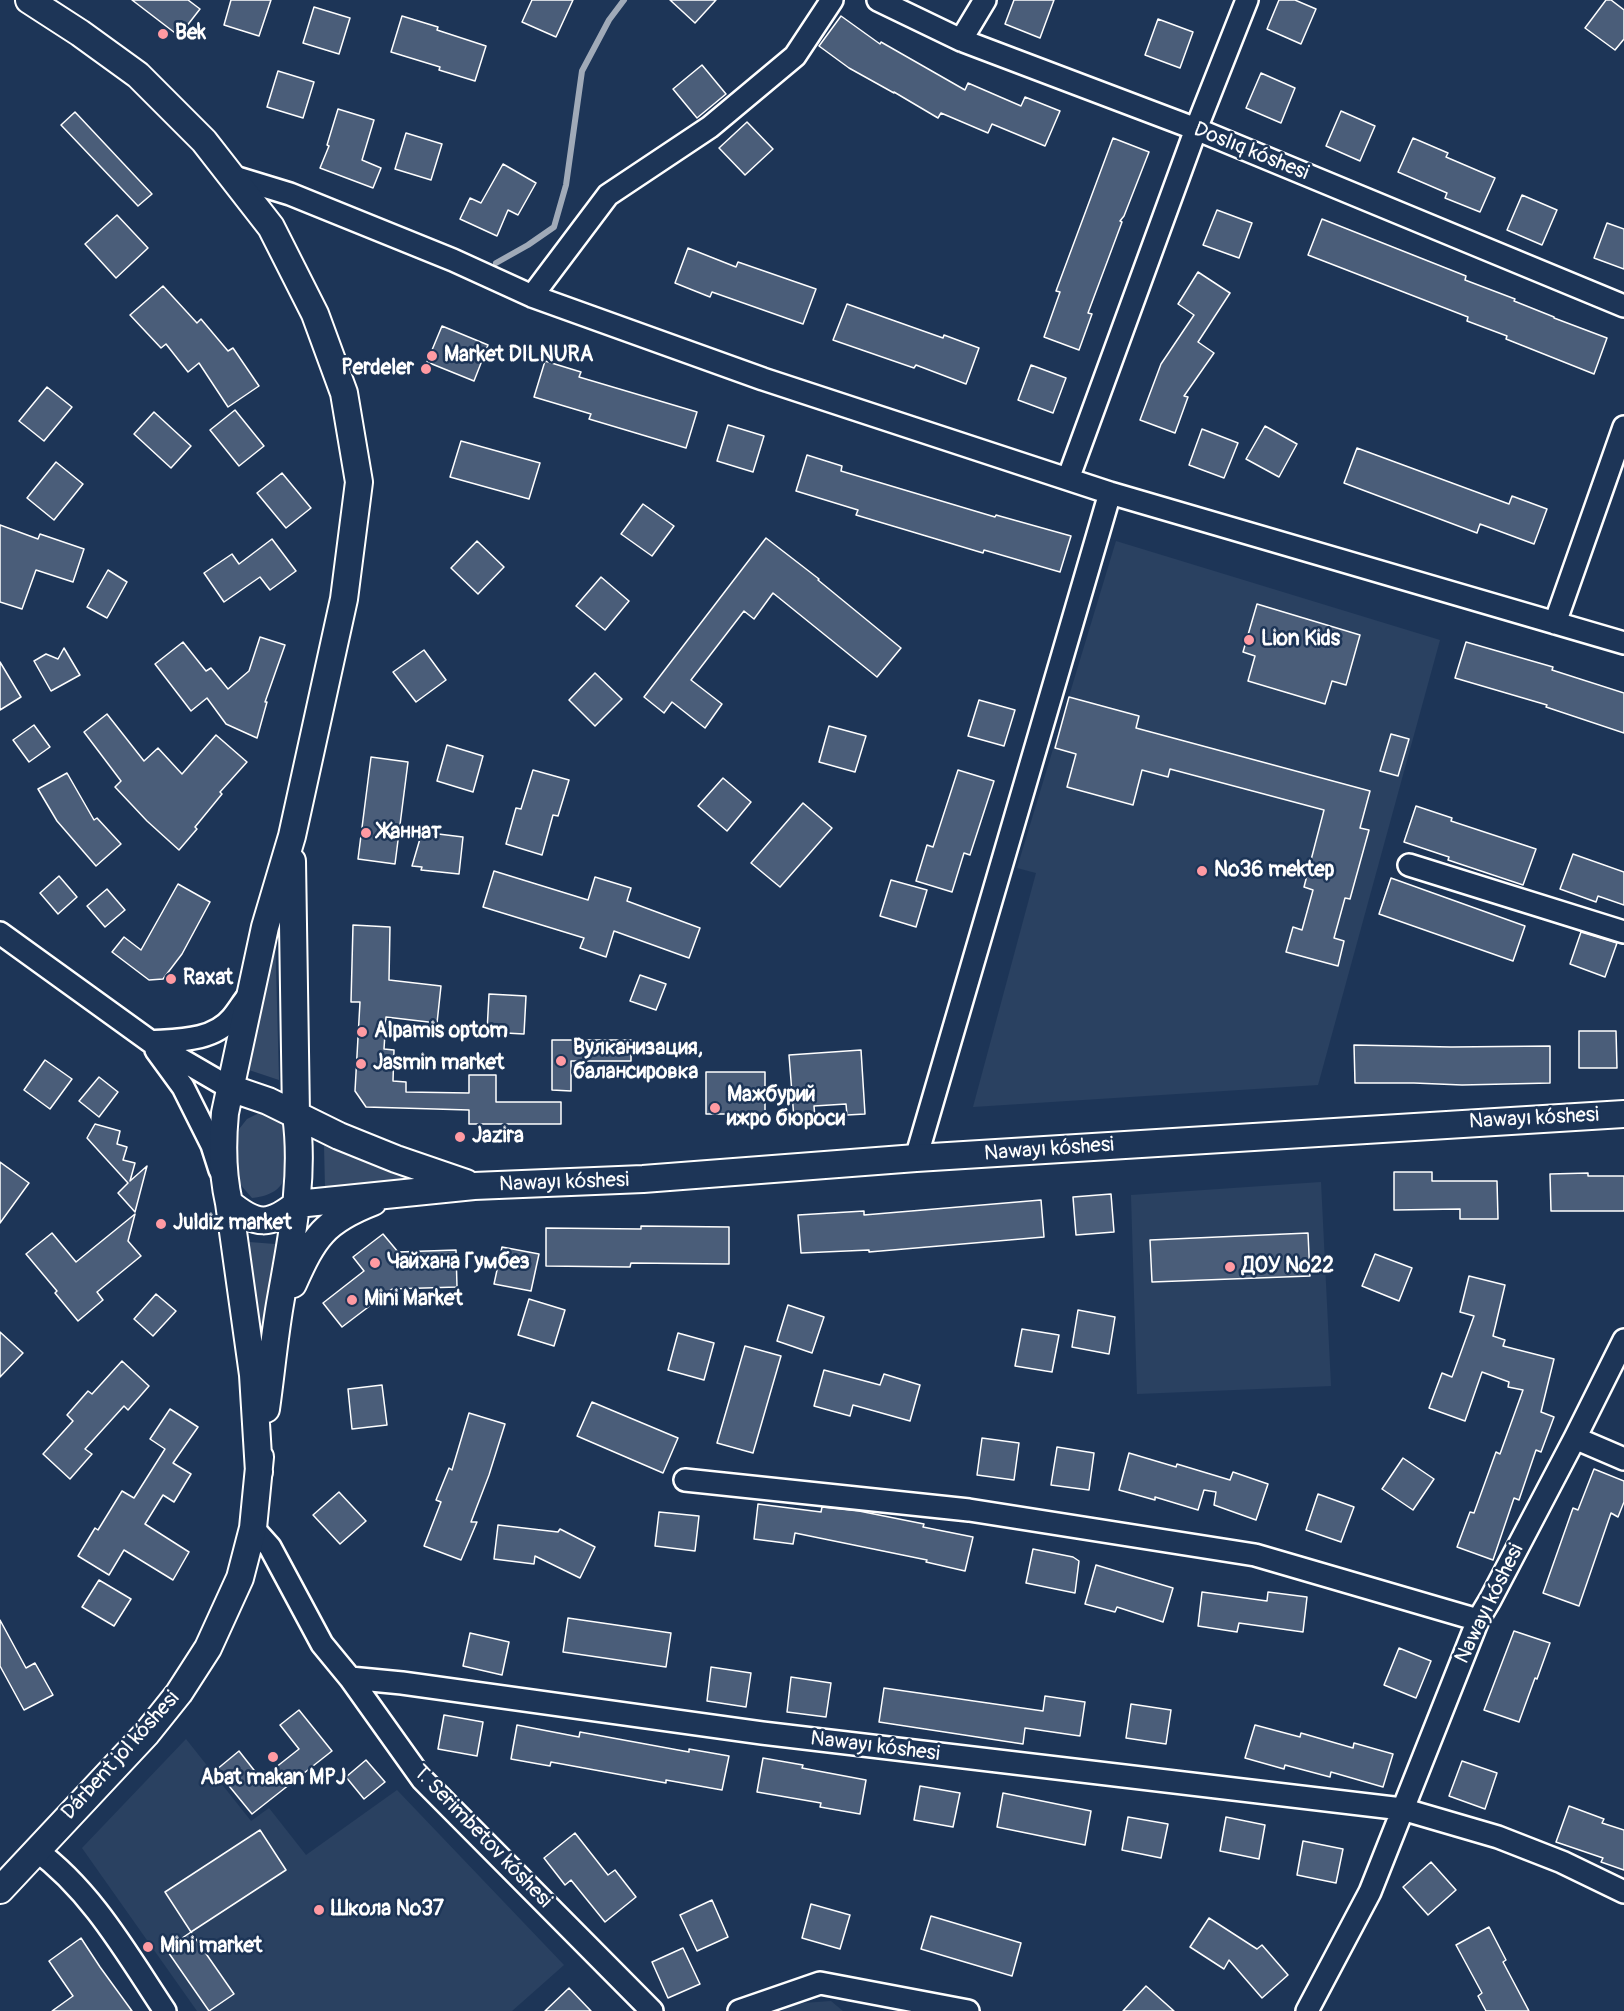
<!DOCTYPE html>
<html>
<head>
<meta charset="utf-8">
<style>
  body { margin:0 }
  canvas { display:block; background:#1d3557 }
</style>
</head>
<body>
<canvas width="1624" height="2011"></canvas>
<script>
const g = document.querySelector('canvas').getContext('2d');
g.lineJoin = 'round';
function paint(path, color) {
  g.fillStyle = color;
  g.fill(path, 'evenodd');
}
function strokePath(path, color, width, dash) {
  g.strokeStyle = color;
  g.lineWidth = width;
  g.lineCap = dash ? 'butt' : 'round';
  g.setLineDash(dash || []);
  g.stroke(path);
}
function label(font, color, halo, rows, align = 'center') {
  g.font = font + ' Pangolin,sans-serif';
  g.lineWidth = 5;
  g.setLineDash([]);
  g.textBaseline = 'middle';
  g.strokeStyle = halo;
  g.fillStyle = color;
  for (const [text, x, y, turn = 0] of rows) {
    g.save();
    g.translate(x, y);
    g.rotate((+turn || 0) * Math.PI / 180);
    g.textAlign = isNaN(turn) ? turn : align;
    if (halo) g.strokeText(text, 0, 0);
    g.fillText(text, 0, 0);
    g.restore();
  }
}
paint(new Path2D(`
  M1116,541L1440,640L1318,1085L973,1107L1036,873L1017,868Z
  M1321,1182L1331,1386L1137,1394L1131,1195Z
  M186,1739L251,1821L269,1808L306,1855L397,1790L564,1965L512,2011H197L82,1848Z
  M831,2001L843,2011H782L790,2004Z`), '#2a4161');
paint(new Path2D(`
  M275,930L279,1080L243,1068Z
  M259,1113L275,1117L284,1126C285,1162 298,1193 252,1198L239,1183L236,1133L247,1119Z
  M324,1144L411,1178L325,1188Z
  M249,1242L275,1244L261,1335Z`), '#364b69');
strokePath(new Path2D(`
  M496,263L528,245L554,227L566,185L582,71L609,20L624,0`), '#a0aab8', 6);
const building = new Path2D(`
  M132,0H188L200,9L179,36Z
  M231,0H271L259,36L224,25Z
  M532,0H573L556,37L522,22Z
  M670,0H716L695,23Z
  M1014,0H1054L1040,38L1005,24Z
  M1279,0H1295L1316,9L1301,44L1267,29Z
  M1606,0H1611L1624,10V39L1615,50L1585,28Z
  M314,7L350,18L339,54L303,43Z
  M402,16L438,27L437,30L486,46L475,81L439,70L440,67L391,52Z
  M841,16L880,44L881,42L965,90L968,83L1021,106L1025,97L1060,111L1045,146L992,124L988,133L941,113L938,118L894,92V93L849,68L819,46Z
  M1158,19L1193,32L1180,68L1145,55Z
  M702,65L726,94L697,118L673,89Z
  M278,71L314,82L303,118L267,107Z
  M1261,73L1295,88L1281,123L1246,108Z
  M338,109L374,120L362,160L381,168L373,188L320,168L329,146L327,145Z
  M1341,111L1375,126L1360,161L1326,146Z
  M75,112L152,194L138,206L61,125Z
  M747,122L773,149L745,175L719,148Z
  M406,133L442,144L431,180L395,169Z
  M1113,138L1149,152L1124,216L1120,221L1122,222L1088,313L1092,314L1079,350L1044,337L1060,292L1056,291Z
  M1413,138L1448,153L1446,157L1495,178L1480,212L1445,198L1447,193L1398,172Z
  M503,164L536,183L518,215L508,210L497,236L460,219L470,198L481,203Z
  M1522,195L1557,210L1542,245L1507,230Z
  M1217,210L1252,223L1239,258L1203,245Z
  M117,215L148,248L116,278L85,244Z
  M1322,219L1466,276L1465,280L1515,299L1514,301L1554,317V318L1607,338L1594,374L1506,339L1507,336L1467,321L1468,317L1308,255Z
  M1607,223L1624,229V269L1594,258Z
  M688,248L736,267L738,262L816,289L803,324L712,292L710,297L675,283Z
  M1198,272L1230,293L1198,342L1214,353L1184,396L1188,397L1175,433L1140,420L1161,364L1194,315L1178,304Z
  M163,286L197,323L201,319L228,351L233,348L259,386L228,407L199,363L188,372L166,344L161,348L130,315Z
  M847,304L943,338L944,335L979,348L966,384L916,365L914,368L833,340Z
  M442,326L488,345L474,381L427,362Z
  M545,361L581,372L579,377L697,412L686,448L589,419L591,414L534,397Z
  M1031,365L1066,378L1053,413L1018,400Z
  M47,387L72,407L44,441L19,421Z
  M235,410L264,446L239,466L210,430Z
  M154,412L191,446L171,468L134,434Z
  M728,425L764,436L753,472L717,461Z
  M1265,426L1297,444L1279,477L1246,459Z
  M1202,429L1238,443L1224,478L1189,465Z
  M461,441L540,463L529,499L450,477Z
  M1357,448L1509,504L1512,496L1547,509L1534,544L1480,524L1477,533L1344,483Z
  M807,455L842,466L841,471L995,517L996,515L1071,536L1060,572L984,550L983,553L856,515L858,510L796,491Z
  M56,462L83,484L54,520L27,498Z
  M282,473L311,508L286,528L257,493Z
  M643,504L674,526L652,556L621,534Z
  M0,525L38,539L40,534L84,549L73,582L36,570L22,609L0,602Z
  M766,538L819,579L818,580L901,648L877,677L773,593L754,619L744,611L691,680L722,704L705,728L672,702L664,713L644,697Z
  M272,539L296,571L270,590L260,577L224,602L204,573L232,554L239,564Z
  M477,541L504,567L478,594L451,568Z
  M108,570L127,582L107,618L87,607Z
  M601,577L629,601L605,630L576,606Z
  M1257,604L1360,635L1346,685L1332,681L1325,704L1248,681L1255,656L1243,652Z
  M260,637L285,645L265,702H267L257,738L226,724L207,698L191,711L155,664L183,642L206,671L211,668L228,689L249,671Z
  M1466,642L1553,667L1552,670L1624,693V733L1546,707L1547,705L1455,678Z
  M64,648L80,675L51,691L34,661L46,654L58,659Z
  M424,650L446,680L416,702L393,672Z
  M0,662L21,697L0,710Z
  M595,673L622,699L595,726L569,700Z
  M1069,697L1139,716L1136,728L1370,791L1360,828L1369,830L1350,899L1345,898L1334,938L1344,941L1338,966L1286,952L1293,927L1302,930L1313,890L1304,887L1324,810L1170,769L1168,777L1142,770L1133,805L1067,787L1076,754L1055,748Z
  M979,700L1015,710L1004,746L968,736Z
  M107,714L144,761L158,748L182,774L216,735L247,762L220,792L222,794L195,827L197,829L179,850L147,821L115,787L121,781L84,732Z
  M34,725L50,747L29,762L13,740Z
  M829,726L866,736L855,772L819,762Z
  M1391,734L1409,739L1398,776L1380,771Z
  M447,745L483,756L473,792L437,781Z
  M371,757L408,762L395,864L358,859Z
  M533,770L569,780L558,816L553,815L542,855L506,844L516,808L521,809Z
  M958,770L994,781L970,855L964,853L952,892L916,881L927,845L933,847Z
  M67,773L94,820L97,818L121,844L96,866L57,821L38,789Z
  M723,778L751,802L727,831L698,806Z
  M803,803L832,828L780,887L751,863Z
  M1416,806L1452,818L1451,821L1536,849L1523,885L1448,860L1449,857L1404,842Z
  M422,832L463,837L459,874L421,870L422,867L412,866Z
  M1573,854L1624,872V905L1598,896L1596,902L1560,889Z
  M494,871L588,900L595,877L631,888L627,901L700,928L689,958L614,931L606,957L580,948L584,938L483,907Z
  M59,876L77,897L58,914L40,893Z
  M1391,878L1525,926L1513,961L1379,914Z
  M891,880L927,890L916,927L880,916Z
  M178,884L210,902L182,954L163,979L149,980L112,952L124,937L141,950Z
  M107,889L125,910L105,927L87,906Z
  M353,925L390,927L389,980L441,986L437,1023L386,1017L384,1049L394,1050L393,1081L406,1082V1092L469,1093V1075H496V1102H561V1124H469V1110L366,1107L355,1091L360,1002H351Z
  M1581,932L1617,943L1605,977L1570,964Z
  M640,975L666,984L656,1010L630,1001Z
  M489,994L526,996L524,1034L487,1032Z
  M1579,1031H1616L1617,1068H1579Z
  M552,1040H631V1061H571V1091L552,1090Z
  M1354,1045L1451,1047L1550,1046V1083L1462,1085L1414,1083H1355Z
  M861,1050L865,1114L847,1115L846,1104L814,1106L815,1118L794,1119L789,1055Z
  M45,1060L72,1079L50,1109L24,1090Z
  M706,1072H765V1114H706Z
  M99,1077L118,1092L99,1117L79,1101Z
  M95,1124L120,1131L117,1144L127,1147L123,1160L135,1163L130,1181L147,1166L135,1212L118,1193L128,1183L87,1138Z
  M0,1162L29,1183L0,1223Z
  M1394,1172H1432V1181H1497L1498,1219H1460V1209L1394,1210Z
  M1588,1173V1176H1624V1211H1551L1550,1174Z
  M1111,1194L1114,1232L1076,1235L1073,1197Z
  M1041,1200L1044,1237L869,1252V1250L801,1253L798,1215L864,1211V1215Z
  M135,1214L128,1241L141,1256L97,1292L103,1300L78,1321L55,1293L57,1291L26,1254L52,1233L76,1262Z
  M641,1226L729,1227V1264L631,1263L630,1267L546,1266V1228L641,1229Z
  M1308,1233L1310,1276L1152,1282L1150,1240Z
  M383,1234L398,1252L456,1250L457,1287L392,1289L342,1327L323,1303L364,1271L353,1257Z
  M502,1247L539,1254L531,1291L494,1284Z
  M1375,1254L1412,1268L1399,1301L1362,1286Z
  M1469,1276L1505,1285L1493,1336L1505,1340L1503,1346L1554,1359L1541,1412L1554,1417L1541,1452L1536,1450L1519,1500L1514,1498L1493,1560L1457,1547L1470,1512L1474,1513L1496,1452L1500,1454L1523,1390L1508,1387L1509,1382L1482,1372L1465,1421L1429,1408L1442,1373L1452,1377L1474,1316L1460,1312Z
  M156,1294L176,1311L153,1336L134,1319Z
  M529,1299L565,1310L554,1346L518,1335Z
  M788,1305L824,1317L812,1353L777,1341Z
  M1078,1310L1115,1317L1109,1354L1072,1347Z
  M1022,1329L1059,1335L1052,1372L1015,1366Z
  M0,1332L23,1353L0,1377Z
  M678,1333L714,1343L704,1380L668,1370Z
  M745,1346L781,1356L753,1453L717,1443Z
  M122,1361L149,1386L128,1410L124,1406L85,1449L92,1454L70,1479L43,1454L73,1421L67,1415L88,1391L92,1394Z
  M824,1370L880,1385L884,1374L920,1385L910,1421L853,1405L850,1416L814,1406Z
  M382,1385L387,1425L352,1429L348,1389Z
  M592,1402L678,1438L663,1473L577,1436Z
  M170,1409L198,1427L173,1463L191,1474L174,1502L163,1495L145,1524L189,1552L173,1580L124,1550L109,1575L78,1556L95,1528L98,1530L122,1491L134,1498L165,1449L150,1439Z
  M469,1413L505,1424L489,1475L471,1522H477L461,1560L424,1546L441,1502L436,1500L449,1468L452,1470Z
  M982,1438L1019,1443L1014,1480L977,1475Z
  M1057,1447L1094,1453L1089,1490L1051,1485Z
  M1129,1453L1176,1467L1177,1464L1230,1480L1233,1472L1268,1484L1256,1520L1214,1505L1216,1492L1204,1490L1198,1510L1155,1497V1500L1119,1490Z
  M1403,1458L1434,1479L1413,1510L1382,1489Z
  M1594,1469L1624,1481V1502L1618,1517L1611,1513L1579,1606L1543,1593L1573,1508L1578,1510Z
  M339,1492L366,1521L340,1544L313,1515Z
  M1318,1494L1354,1507L1341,1542L1306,1530Z
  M758,1504L821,1512L822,1507L859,1511L924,1524L923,1527L973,1537L965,1571L926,1562L927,1560L795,1533L793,1544L754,1539Z
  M659,1512L699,1516L695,1551L655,1546Z
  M498,1525L558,1532L560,1529L595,1547L580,1578L535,1556L534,1564L494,1559Z
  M1033,1549L1073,1557L1079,1561L1075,1593L1026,1583Z
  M1096,1565L1173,1588L1163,1622L1117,1607L1115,1612L1085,1604Z
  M99,1580L131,1599L114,1626L82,1607Z
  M1202,1592L1267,1601L1268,1592L1307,1597L1303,1632L1239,1623L1237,1632L1198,1626Z
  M568,1618L671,1633L666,1667L563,1652Z
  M0,1620L26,1668L35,1663L53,1695L24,1710L0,1666Z
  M1514,1631L1550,1643L1537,1679L1535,1678L1519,1722L1484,1710Z
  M470,1633L509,1642L502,1675L463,1666Z
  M1399,1648L1431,1661L1416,1698L1384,1685Z
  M711,1667L751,1673L746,1707L707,1701Z
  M791,1677L831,1683L826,1717L787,1712Z
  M884,1688L1043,1711L1045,1696L1085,1702L1080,1736L1025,1728L1023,1744L879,1722Z
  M1131,1704L1171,1710L1166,1744L1126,1738Z
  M299,1710L332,1751L252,1814L216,1770L239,1751L261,1779L299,1749L280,1725Z
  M444,1715L483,1722L477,1756L438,1749Z
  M517,1725L579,1737L580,1732L689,1752V1749L729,1756L722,1790L666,1780V1783L551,1762L550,1766L511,1759Z
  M1255,1725L1300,1737L1301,1733L1353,1748L1354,1743L1393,1754L1383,1787L1331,1772L1330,1777L1285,1765L1284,1769L1245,1758Z
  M763,1758L803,1765L802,1768L866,1780L860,1814L820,1807L821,1803L757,1792Z
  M366,1760L385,1782L364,1799L346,1777Z
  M1462,1761L1497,1773L1485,1809L1449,1796Z
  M920,1786L960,1793L953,1827L914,1820Z
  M1003,1793L1091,1811L1085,1845L997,1827Z
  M1569,1806L1604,1819L1602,1823L1624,1830V1870L1601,1862L1603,1858L1556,1842Z
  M1128,1817L1168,1824L1161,1858L1122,1850Z
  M1226,1817L1265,1825L1259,1859L1220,1851Z
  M260,1830L286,1870L191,1932L165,1892Z
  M575,1833L608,1875L615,1870L636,1897L605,1922L571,1880L565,1885L544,1858Z
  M1303,1841L1343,1849L1336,1883L1297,1875Z
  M1431,1862L1456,1890L1428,1915L1403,1887Z
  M712,1900L728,1937L697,1951L680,1915Z
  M811,1904L850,1915L840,1949L802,1938Z
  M931,1916L1021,1943L1012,1976L921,1949Z
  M1209,1918L1257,1949L1262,1945L1288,1975L1262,1998L1229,1960L1224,1969L1190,1947Z
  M1489,1927L1506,1960L1503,1962L1529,2011H1486L1478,1996L1482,1993L1456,1945Z
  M191,1932L234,1994L209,2011L166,1949Z
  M81,1938L100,1967L132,2011H52L73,1996L49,1961Z
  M683,1948L700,1984L668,1998L652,1962Z
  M1146,1986L1174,2011H1123Z
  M569,1988L591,2011H545Z`);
paint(building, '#4a5d79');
strokePath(building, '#fff', 1.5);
const minor = new Path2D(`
  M878,0L961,40L1196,129L1624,306
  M961,40L985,0
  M231,176L290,194L453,260L532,296L763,379L1110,493L1624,643
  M532,296L608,195L710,127L795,56L832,0
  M1068,479L1196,129L1247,0
  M1555,623L1624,427
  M1409,865L1624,932
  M0,933L151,1042L230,1088
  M151,1042C178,1040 213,1041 232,1018C238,1011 243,1002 249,995
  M156,1050L183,1087L212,1145L220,1170
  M916,1158L1110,493
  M1575,1438L1624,1459
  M685,1480L969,1510L1255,1555L1478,1620
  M253,1528L270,1547L322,1644L350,1678L422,1779L652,2011
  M350,1678L402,1683L762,1733L1402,1809L1498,1837L1562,1862L1624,1892
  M36,1850C92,1891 127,1954 165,2011
  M739,2011L820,1983L968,2011
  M1307,2011L1370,1892L1478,1620L1490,1600L1575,1438L1624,1340`);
const major = new Path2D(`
  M29,0L80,33L138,75L204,141L271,227L315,314L344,393L359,482L344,599L292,836L265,927L225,1113C222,1144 222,1173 229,1203L253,1375L259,1472
  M230,1088L268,1101L339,1136L396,1159L466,1183
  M229,1203C257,1226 269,1226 297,1204L474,1186L643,1179L916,1158L1624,1114
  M293,1284C314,1237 324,1221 373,1202
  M266,1409C271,1374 274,1339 280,1304C291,1240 305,1179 296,1115L292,861
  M0,1890L147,1733L179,1693L208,1648L240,1578L253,1528L260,1457`);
strokePath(minor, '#fff', 26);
strokePath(major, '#fff', 30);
strokePath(minor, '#1d3557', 21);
strokePath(major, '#1d3557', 26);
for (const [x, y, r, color] of [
  [163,34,6,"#ff9aa2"],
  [432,356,6,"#ff9aa2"],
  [426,369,6,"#ff9aa2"],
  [1249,640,6,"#ff9aa2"],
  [366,833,6,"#ff9aa2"],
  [1202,871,6,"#ff9aa2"],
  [171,979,6,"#ff9aa2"],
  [362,1032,6,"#ff9aa2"],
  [561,1061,6,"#ff9aa2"],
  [361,1064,6,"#ff9aa2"],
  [715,1108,6,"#ff9aa2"],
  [460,1137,6,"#ff9aa2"],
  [161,1224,6,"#ff9aa2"],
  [375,1263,6,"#ff9aa2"],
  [1230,1267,6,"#ff9aa2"],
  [352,1300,6,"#ff9aa2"],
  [273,1757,6,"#ff9aa2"],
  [319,1910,6,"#ff9aa2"],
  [148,1947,6,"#ff9aa2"]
]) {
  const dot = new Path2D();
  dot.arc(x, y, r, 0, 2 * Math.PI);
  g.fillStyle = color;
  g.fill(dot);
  strokePath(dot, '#1d3557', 2);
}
label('bold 21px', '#fff', '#1d3557', [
  ["Bek",175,34],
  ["Market DILNURA",444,356],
  ["Perdeler",414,369,"right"],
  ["Lion Kids",1261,640],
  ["Жаннат",378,833],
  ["№36 mektep",1214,871],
  ["Raxat",183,979],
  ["Alpamis optom",374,1032],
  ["Вулканизация,",573,1049],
  ["балансировка",573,1073],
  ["Jasmin market",373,1064],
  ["Мажбурий",727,1096],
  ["ижро бюроси",727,1120],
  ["Jazira",472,1137],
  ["Juldiz market",173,1224],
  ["Чайхана Гумбез",387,1263],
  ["ДОУ №22",1242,1267],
  ["Mini Market",364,1300],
  ["Abat makan MPJ",273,1779,"center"],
  ["Школа №37",331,1910],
  ["Mini market",160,1947]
], 'left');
label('21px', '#fff', '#1d3557', [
  ["Doslıq kóshesi",1251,152,22],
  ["Nawayı kóshesi",1534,1119,-3],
  ["Nawayı kóshesi",1049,1150,-4],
  ["Nawayı kóshesi",564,1183,-2],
  ["Nawayı kóshesi",1490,1604,-64],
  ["Nawayı kóshesi",875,1747,7],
  ["Dárbent jol kóshesi",121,1756,-48],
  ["T. Serimbetov kóshesi",482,1837,46]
]);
</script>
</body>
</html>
